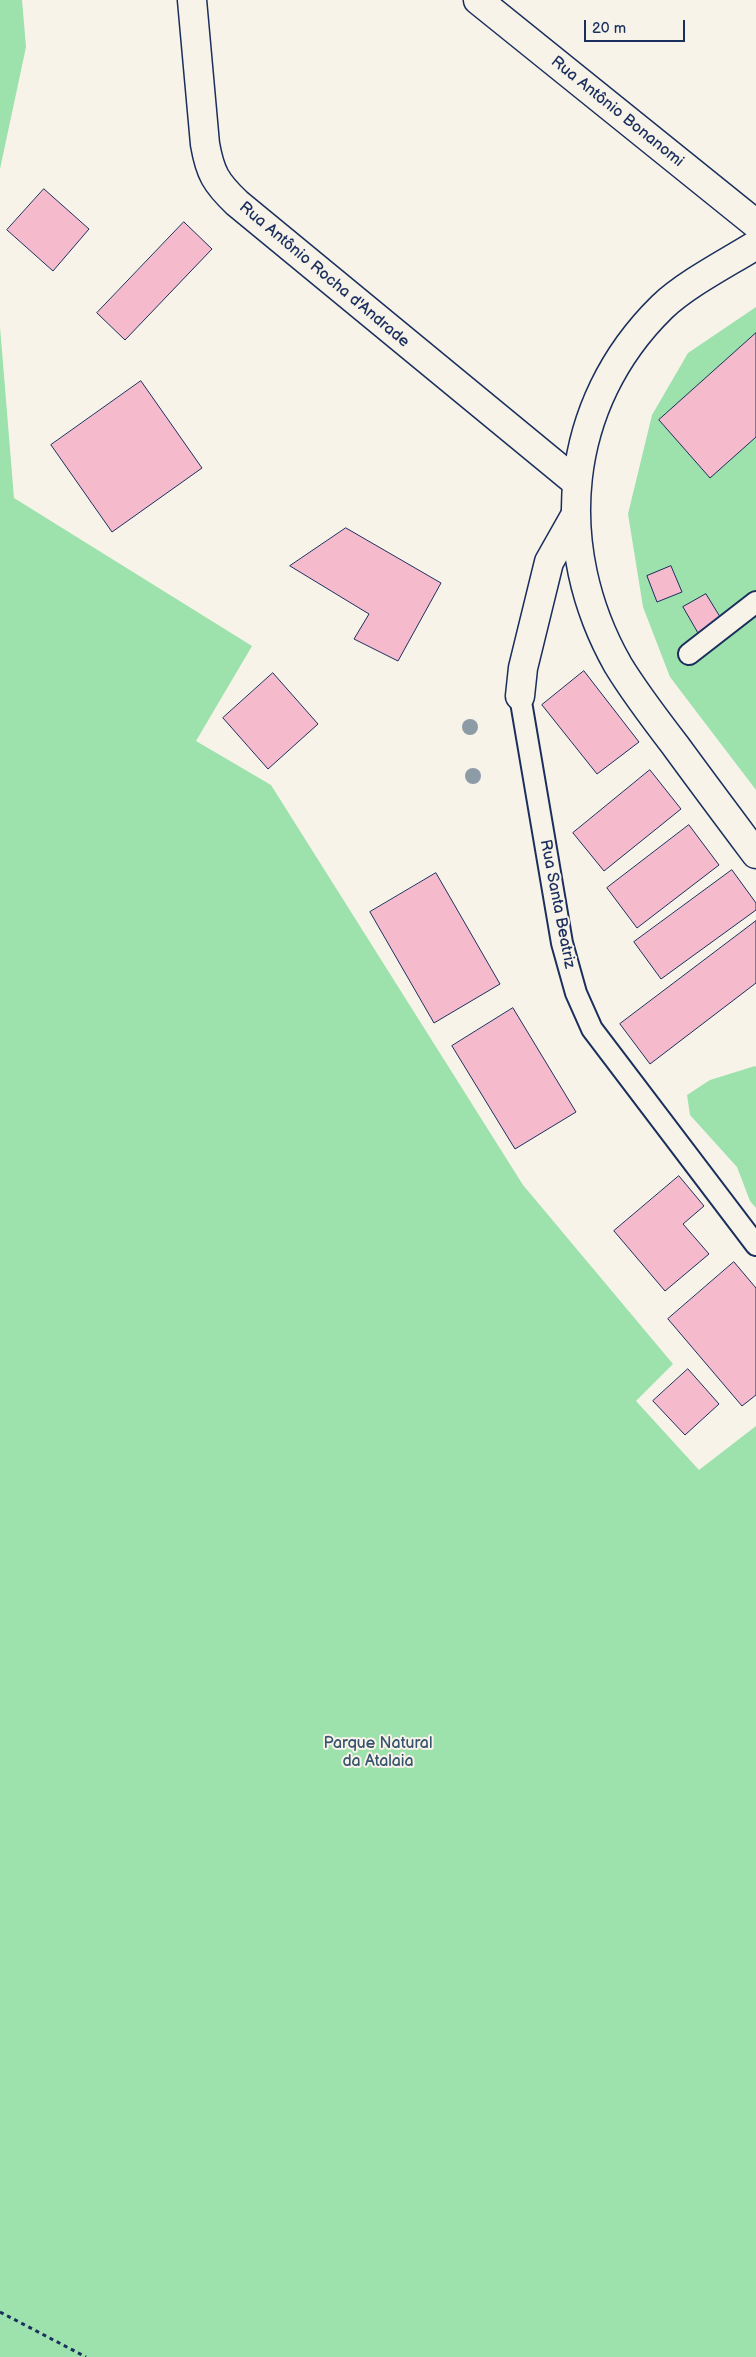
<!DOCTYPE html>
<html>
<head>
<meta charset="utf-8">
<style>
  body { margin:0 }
  #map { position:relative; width:756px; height:2357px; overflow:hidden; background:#f7f3e8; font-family:"Balsamiq Sans",sans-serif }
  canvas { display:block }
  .scale { position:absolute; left:584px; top:20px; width:101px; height:22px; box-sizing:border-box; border:2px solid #1b2f5e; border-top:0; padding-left:6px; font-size:15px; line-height:18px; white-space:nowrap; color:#1b2f5e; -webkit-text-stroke:4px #f7f3e8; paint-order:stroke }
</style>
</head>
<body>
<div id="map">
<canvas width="756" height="2357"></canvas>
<div class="scale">20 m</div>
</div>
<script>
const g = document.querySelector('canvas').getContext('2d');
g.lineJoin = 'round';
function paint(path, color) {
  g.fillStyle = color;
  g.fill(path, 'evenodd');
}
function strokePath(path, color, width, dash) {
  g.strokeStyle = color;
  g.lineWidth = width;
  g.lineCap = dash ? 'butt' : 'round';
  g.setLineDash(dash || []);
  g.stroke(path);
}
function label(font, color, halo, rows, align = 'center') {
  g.font = font + ' "Balsamiq Sans",sans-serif';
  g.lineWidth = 4;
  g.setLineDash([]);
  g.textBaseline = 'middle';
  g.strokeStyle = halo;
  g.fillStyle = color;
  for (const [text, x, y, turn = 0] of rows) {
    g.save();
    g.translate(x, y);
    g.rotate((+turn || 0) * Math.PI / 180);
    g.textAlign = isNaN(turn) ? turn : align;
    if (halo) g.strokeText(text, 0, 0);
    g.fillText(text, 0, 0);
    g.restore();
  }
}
paint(new Path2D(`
  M0,0H22L26,47L0,169Z
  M756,307V790L670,677L643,607L628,514L652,415L688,353Z
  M0,327L14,498L252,646L196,741L271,785L523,1185L673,1364L636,1401L699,1470L756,1426V2357H0Z
  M755,1066L756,1067V1208L750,1201L737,1167L690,1115L687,1095L710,1080Z`), '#9de1ad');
const building = new Path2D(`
  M44,189L89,229L53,271L7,230Z
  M184,222L212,249L125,340L97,313Z
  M756,333V437L710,478L659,420Z
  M141,381L202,468L112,532L51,445Z
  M346,528L441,583L398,661L354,639L369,614L290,566Z
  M671,566L682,592L657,602L647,576Z
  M706,594L722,620L698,633L683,607Z
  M584,671L639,742L597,774L542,705Z
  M273,673L318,724L268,769L223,718Z
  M650,770L681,809L604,871L573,833Z
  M689,825L719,865L637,928L607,888Z
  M732,870L756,903V910L661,979L634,942Z
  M436,873L500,984L434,1023L370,912Z
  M756,921V983L650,1064L620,1024Z
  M513,1008L576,1112L515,1149L452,1046Z
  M679,1176L704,1206L683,1224L709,1254L665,1291L614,1231Z
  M734,1262L756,1288V1395L742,1406L668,1319Z
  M688,1369L719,1404L685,1435L653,1401Z`);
paint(building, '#f5bbcd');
strokePath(building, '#1b2f5e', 1);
const lane = new Path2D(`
  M689,654L756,602
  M520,696L562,943L576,993L592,1029L756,1245`);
const street = new Path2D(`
  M192,0L205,144C210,173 216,183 237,203L576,482
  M478,0L756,224
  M520,696L523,668L549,562L575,516`);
const secondary = new Path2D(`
  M756,245C727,263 686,284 662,307C563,404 551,547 618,665C635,693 655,719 675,745C702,782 729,818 756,854`);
strokePath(lane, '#1b2f5e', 24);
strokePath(street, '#1b2f5e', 31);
strokePath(secondary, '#1b2f5e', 31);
strokePath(new Path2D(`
  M0,2312L86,2357`), '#1b2f5e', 3, [4, 4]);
strokePath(lane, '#f7f3e8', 20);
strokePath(street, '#f7f3e8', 28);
strokePath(secondary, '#f7f3e8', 28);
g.fillStyle = '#8c9ba5';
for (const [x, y] of [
  [470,727],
  [473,776]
]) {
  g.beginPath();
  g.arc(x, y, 8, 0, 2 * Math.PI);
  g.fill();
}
label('16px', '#1b2f5e', '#f7f3e8', [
  ["Rua Antônio Bonanomi",617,112,39],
  ["Rua Antônio Rocha d'Andrade",324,275,40],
  ["Rua Santa Beatriz",557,904,79]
]);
label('16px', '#35536e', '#f7f3e8', [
  ["Parque Natural",378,1744],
  ["da Atalaia",378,1762]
]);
</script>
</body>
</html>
